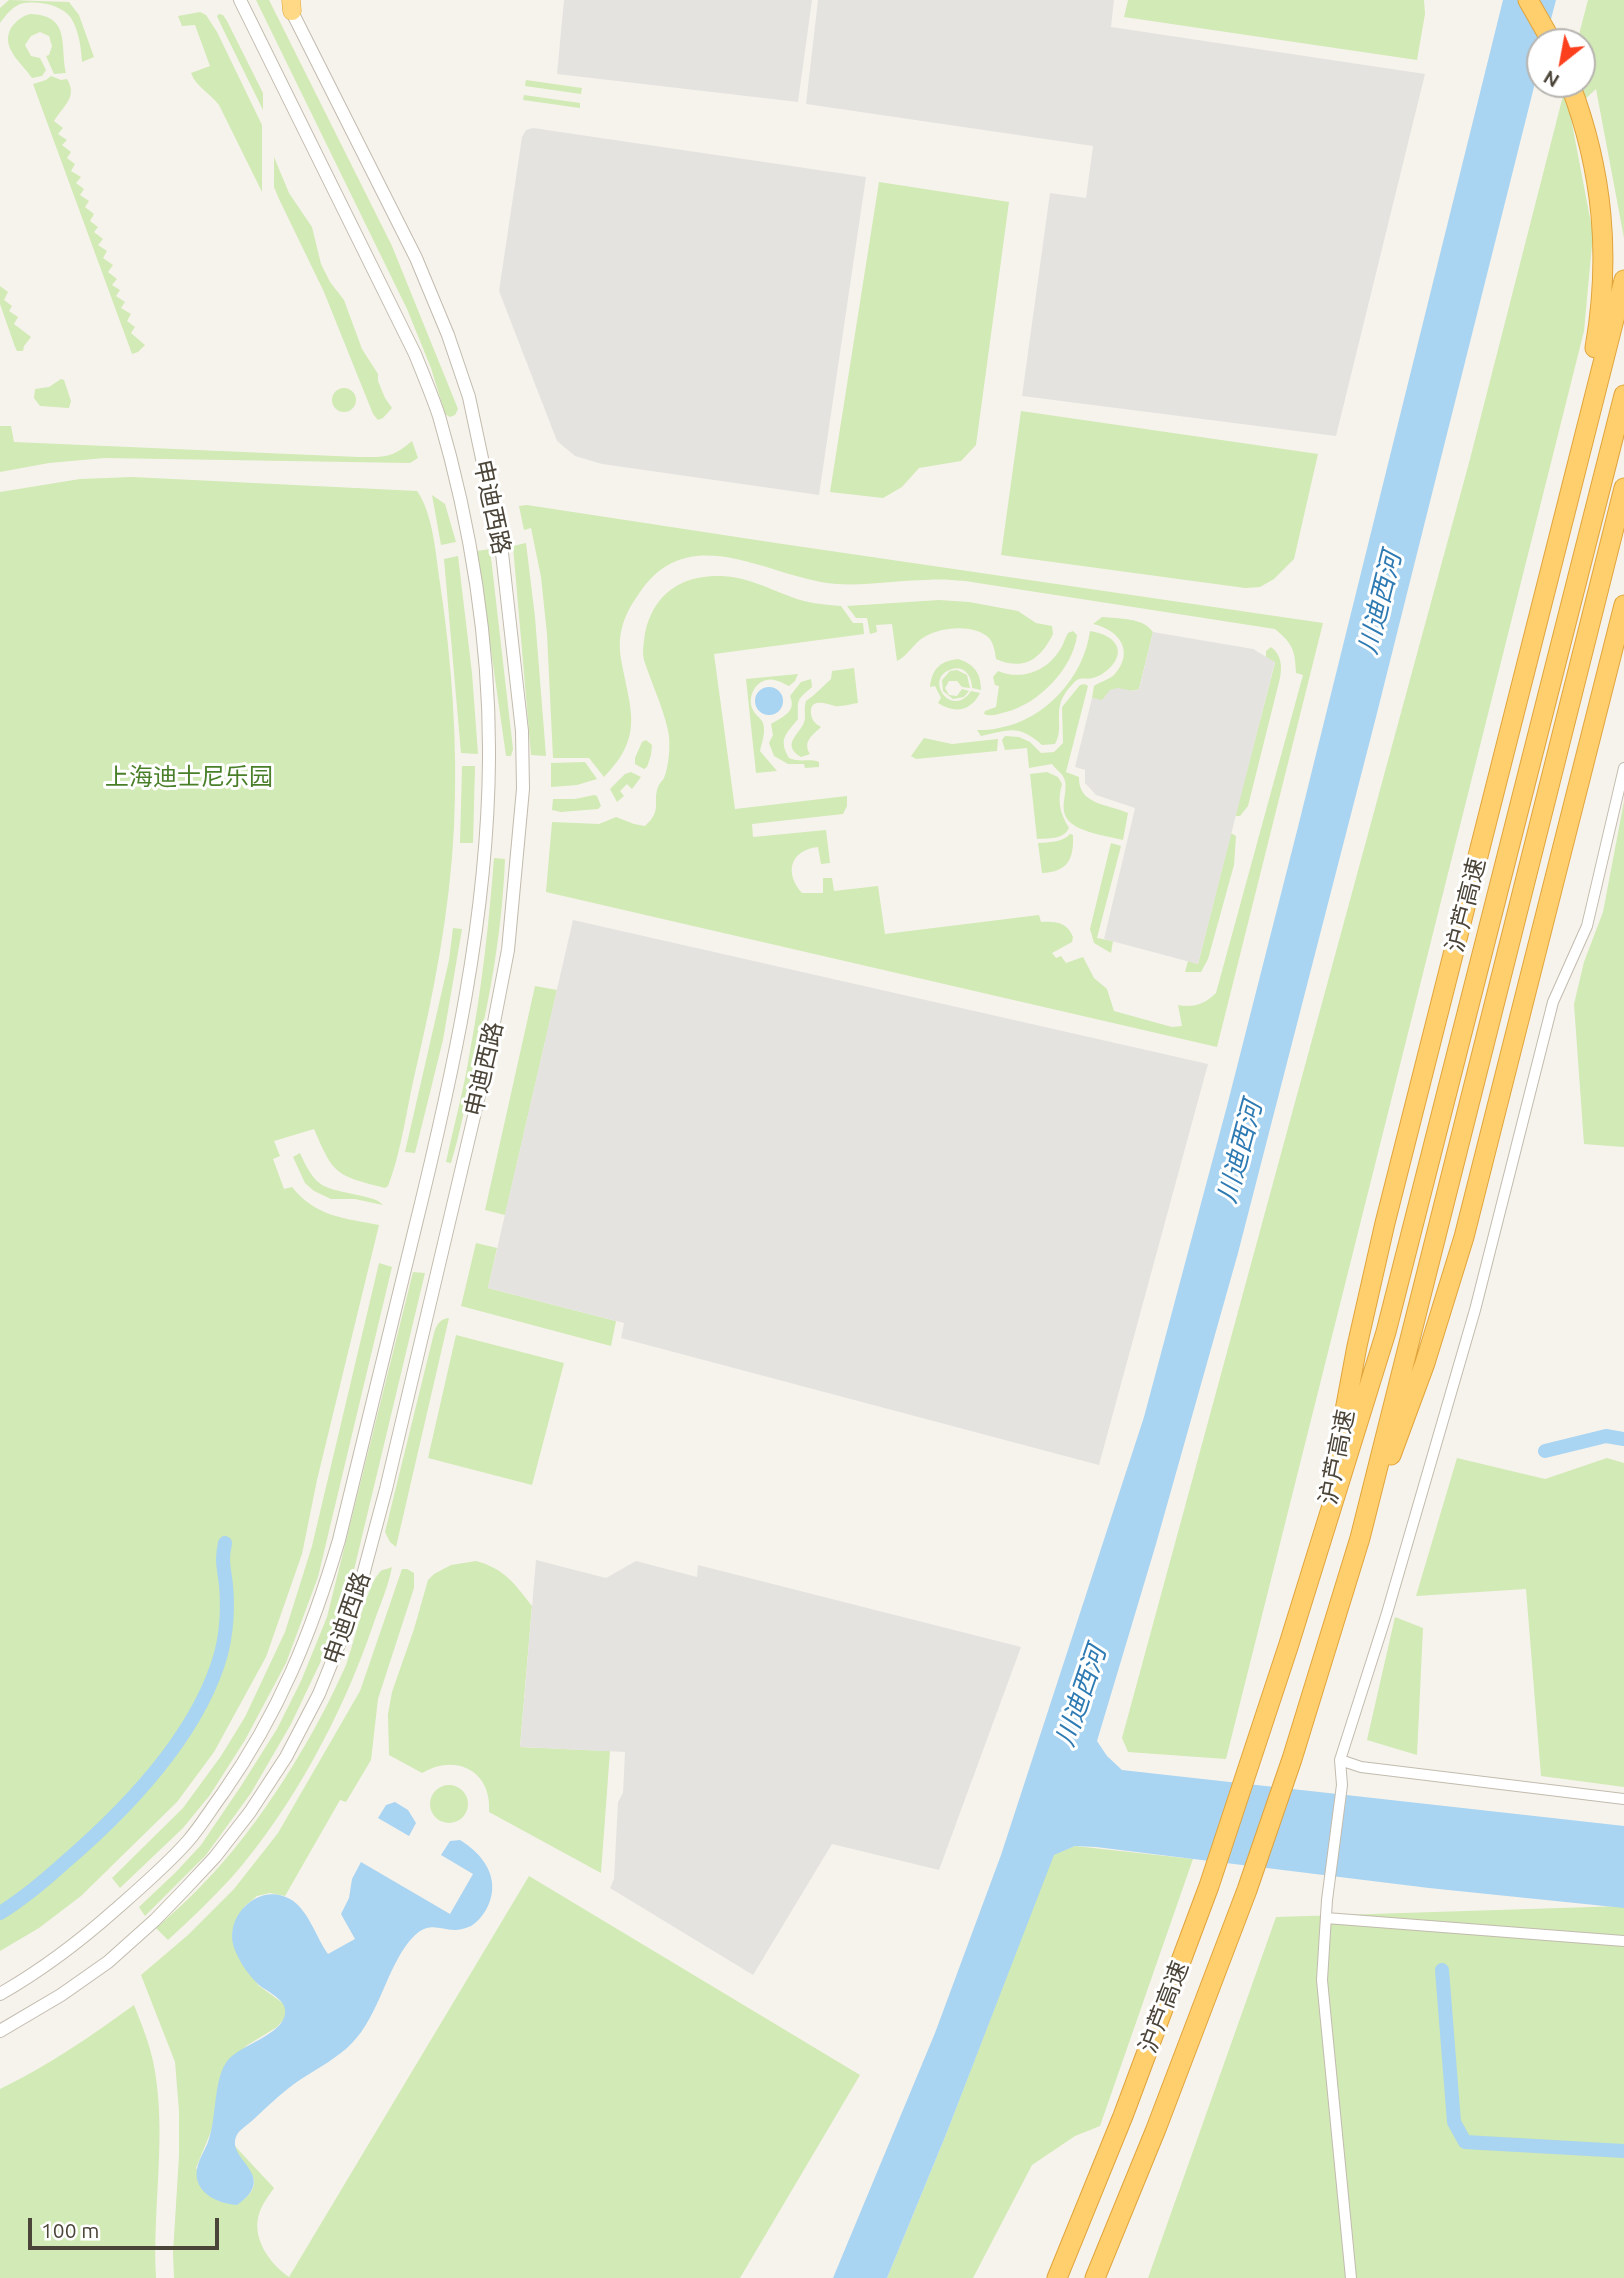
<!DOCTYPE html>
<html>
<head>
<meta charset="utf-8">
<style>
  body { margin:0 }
  #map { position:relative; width:1624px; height:2278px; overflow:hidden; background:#f6f3ec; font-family:Ubuntu,sans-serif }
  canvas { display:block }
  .north { position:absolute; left:1526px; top:28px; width:70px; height:70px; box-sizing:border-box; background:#fff; border:2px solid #b7b4b0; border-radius:50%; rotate:211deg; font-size:19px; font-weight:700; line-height:28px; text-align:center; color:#4b4439 }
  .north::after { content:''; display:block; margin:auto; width:24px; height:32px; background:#fc3f1d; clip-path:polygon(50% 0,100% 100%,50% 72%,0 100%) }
  .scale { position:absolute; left:28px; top:2218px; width:191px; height:32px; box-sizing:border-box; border:4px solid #4b4439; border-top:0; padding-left:9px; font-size:21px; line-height:24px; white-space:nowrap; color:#4b4439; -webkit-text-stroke:5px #fff; paint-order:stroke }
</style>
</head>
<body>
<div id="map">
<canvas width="1624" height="2278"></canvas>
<div class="north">N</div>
<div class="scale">100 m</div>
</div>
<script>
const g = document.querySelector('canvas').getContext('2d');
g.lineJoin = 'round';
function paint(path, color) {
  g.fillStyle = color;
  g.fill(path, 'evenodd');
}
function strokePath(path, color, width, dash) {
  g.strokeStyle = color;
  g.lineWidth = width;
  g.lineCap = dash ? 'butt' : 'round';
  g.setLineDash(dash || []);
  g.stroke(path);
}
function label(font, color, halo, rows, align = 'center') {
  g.font = font + ' Ubuntu,"Noto Sans SC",sans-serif';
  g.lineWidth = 6;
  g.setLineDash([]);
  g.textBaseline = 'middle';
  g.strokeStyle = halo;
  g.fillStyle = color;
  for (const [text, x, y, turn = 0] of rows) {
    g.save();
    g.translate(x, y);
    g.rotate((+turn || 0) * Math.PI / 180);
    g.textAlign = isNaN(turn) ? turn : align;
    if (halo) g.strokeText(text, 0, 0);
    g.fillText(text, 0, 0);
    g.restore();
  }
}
paint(new Path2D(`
  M9,0L69,2L79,15L94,57L82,62C81,47 79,31 71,18C61,4 36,0 20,4C11,8 6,15 0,23V8Z
  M256,0H269L392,246L458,409L455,415L450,417L445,414L431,368L407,309Z
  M1128,0H1424L1425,14L1417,60L1124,17Z
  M1588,0H1624V238L1596,89L1570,113L1593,234L1584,331L1226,1759L1128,1752L1122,1738L1470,459L1566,84H1582V42H1577Z
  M200,12L206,15L217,32L262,125V192L219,105C210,93 196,87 191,73L210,66L195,25L182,26L178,16Z
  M30,14C71,15 60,45 66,73L54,74L46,56L49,55L52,46L49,36L40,32L31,36L25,45L31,56L40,58L46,70L42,76L32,78C22,63 0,48 11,28C16,21 22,16 30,14Z
  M219,14L223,15L227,21L263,93V110L223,29L217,16Z
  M51,76L61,80L67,79C78,97 63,106 54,121L63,128L58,134L67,140L62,145L71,152L67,158L75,164L71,171L81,177L76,183L84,189L80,195L89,201L85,207L94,214L90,221L98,227L94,232L103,239L98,245L107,251L103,258L113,265L108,272L117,279L112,285L120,290L116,296L125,302L121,308L131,314L127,321L135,327L131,333L145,345L138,352L132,354L33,84L46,80Z
  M526,80L582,88L581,94L525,86Z
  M524,95L580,103V108L523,100Z
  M274,157L289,193L312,227L321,264L330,282L344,300L362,349L378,374V381L385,398L392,408L383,418L378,420L373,414L324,292L279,199L274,187Z
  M879,182L1009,202L976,445L961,461L919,468L902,487L883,498L830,492Z
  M0,286L8,292L4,300L12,306L9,311L18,317L14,324L31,337L24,346L23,351H17L15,347L0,304Z
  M61,379L64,380L71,401L69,408L40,406L34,398L35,389L49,387Z
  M332 400a12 12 0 1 1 24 0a12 12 0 1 1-24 0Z
  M1021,411L1318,454L1294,559L1274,579L1260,587L1245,588L1001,555Z
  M0,426H11L14,442L358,457C384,457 391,459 412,441L418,458L410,463L105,458L49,463L0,472Z
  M132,477L417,491C433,513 436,556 440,583C452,663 458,745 454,827C450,910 434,992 415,1073C407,1107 401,1154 388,1186L385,1188C336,1175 334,1176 314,1129L274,1141L280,1156L273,1159L284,1189L292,1187C316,1217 344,1218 379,1225L317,1480L302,1554L266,1657L214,1752L177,1802L81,1896L39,1928L0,1951V492L80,479Z
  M432,495L445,504L456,542L441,545Z
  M527,505L776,543L1323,623L1217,1047L546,892L552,822L599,824L616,817L634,824L645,826C663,810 652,803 658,787C659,784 662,781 664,778C669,766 670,748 669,736C666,714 651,682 644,660C642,652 644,641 645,633C653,595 680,576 717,576C748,575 775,593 804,601C816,604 829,605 841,606L853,623H863L864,634L714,654L735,809L847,796V806L843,814L752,824L753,837L826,830L830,863L821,864L818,847C790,850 784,873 802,893H823V878H832L834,891L878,886L885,934L1039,915L1041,922C1056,921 1067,922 1073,937L1072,942L1052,953L1056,958L1061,956L1066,963L1083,957L1094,978L1107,989L1114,1011L1172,1027L1182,1026L1178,1005C1193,1008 1205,1004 1216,993L1303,675L1296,673C1295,650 1293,644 1275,629L965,581C952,580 940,579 927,580C897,580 867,586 837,584C769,579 689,516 638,595C624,615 617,633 621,659C630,710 645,735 604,777L589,758H553L547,634L541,577L531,528L524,530L519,506Z
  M526,543L535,617L546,756L531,755L513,546Z
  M490,549L513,749L511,756H506L477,551Z
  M458,556L472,673L478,754L461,753L444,559Z
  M939,600L969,602L1018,611L1036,623L1052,626L1053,634C1040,660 1024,671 996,659C995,652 994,644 989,638C974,624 943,627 926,636C914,642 909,655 897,661L892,624L876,625L877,632L870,634L867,618H856L847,606Z
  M1102,617C1118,619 1143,617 1153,632L1139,689C1125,695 1112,683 1102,701L1092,698L1094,686C1100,682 1108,680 1114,675C1135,652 1120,630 1093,624Z
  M1073,631L1077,635C1073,669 1038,704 1006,712C998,714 991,717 984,714L985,711L996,707L999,686L995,685L993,677L998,671C1022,681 1048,671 1061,648C1064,643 1065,638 1068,633Z
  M1090,631C1100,633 1113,636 1117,647C1122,660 1105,675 1093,678C1087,680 1083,677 1077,680C1073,683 1069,688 1066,692C1052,712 1065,727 1055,744L1042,745C1018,724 1011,730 981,736L977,730C984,730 992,730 999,728C1045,720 1084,677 1090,631Z
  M1271,647C1282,655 1282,667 1280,678L1248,806L1240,816H1235L1275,663L1266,657V651Z
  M958,659C974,664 981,673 981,690L972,688C972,677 965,665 952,669C922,678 952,720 971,691L980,693C971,711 955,714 938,703L941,698L935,686L930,687C932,668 941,661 958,659Z
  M854,668L858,703C851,704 841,707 835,706C827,704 809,697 811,714C812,721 816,724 821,727C813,735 802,741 810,754L801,757C778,743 804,733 805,718C805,711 804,708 806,701C815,695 822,687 831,679L832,671Z
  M957,670L967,675L970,688L962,687L957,681H949L945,688L949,695L957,696L962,689L969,691L964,697L953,699L943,691L942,680L950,671Z
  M798,674L795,681L789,686C782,683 775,678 767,680C754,682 747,699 753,710C755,715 761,718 763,723C766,732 762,742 760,751L777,771L756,773L746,679Z
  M811,679L812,687C796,701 798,698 798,719C786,734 778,739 789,758C801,763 809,758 819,762V767L805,768L804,764H788L774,756L769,743L773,735L771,724C782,717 797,712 790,696L801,682Z
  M1085,684L1088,686L1066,772L1079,777C1078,805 1108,804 1128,813L1123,840C1107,836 1083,833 1071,823C1057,811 1068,795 1065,781C1063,773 1056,770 1052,764L1029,768L1027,748L1005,750L1002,740L1005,736L1019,737L1030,742L1041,753L1054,752L1063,743L1062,707L1080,685Z
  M924,738L952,744L998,739L997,751L916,759L911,756Z
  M646,740L652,745L651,755L647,767L644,769L635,764V758L642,742Z
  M585,762L597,779L577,785L551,787V763Z
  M462,766H475L473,843H460Z
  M631,772L641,777L632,789L627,784L620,791L624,796L617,802L610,789L625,774Z
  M1047,772L1058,777L1062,784C1057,802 1060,813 1069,828C1063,840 1048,838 1037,839L1030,774Z
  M594,795L597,796L601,806L598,809L561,812L552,810L553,799H575Z
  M1624,801V1147L1584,1144L1574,1004L1584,962L1603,912Z
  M1231,833L1236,836L1234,865L1208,959L1201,972H1185L1188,961L1198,964Z
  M1070,834L1073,835C1074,859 1068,872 1042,873L1038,843C1049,842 1062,843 1070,834Z
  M1111,843L1121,846L1097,938L1113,941L1111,953L1094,943L1090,929Z
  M494,858L505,859C502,934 489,1003 472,1075C465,1105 460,1134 451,1163L446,1162C454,1125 464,1089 470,1051C482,987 489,923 494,858Z
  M453,928L462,929L443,1040L415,1153L405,1152L449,960Z
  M535,986L557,990L505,1215L485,1210Z
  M300,1153C317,1191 324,1187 362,1196C370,1198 377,1199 383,1205L355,1199H331L314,1191L305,1183L293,1157Z
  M476,1243L497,1248L488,1288L616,1321L611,1346L461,1306Z
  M379,1263L392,1267L318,1577L286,1663L245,1740L210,1795L183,1828L120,1888L112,1878L183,1808L221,1756L245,1717L285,1632L312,1546Z
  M413,1272L425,1273L354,1570L321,1661L291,1724L251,1793L206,1855L145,1916L139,1907L176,1872L201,1845L241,1786L277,1729L301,1681L327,1617Z
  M449,1318L396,1547L390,1542L385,1532L434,1333C437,1324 440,1319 449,1318Z
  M456,1335L564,1363L532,1485L428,1458Z
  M1457,1458L1545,1479L1607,1458L1624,1463V1787L1541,1776L1526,1589L1416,1596Z
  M476,1561C505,1569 514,1583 532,1606L520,1747L610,1751L601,1873L489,1812C492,1770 455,1753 422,1773L389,1755L388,1714L392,1692L414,1629L428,1580L434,1574L451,1565Z
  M392,1567C388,1588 379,1607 372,1628C343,1713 292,1809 232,1877C212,1899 190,1920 168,1940L156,1928C172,1914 188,1900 203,1884C259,1827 314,1738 346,1665C354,1644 367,1581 382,1570C383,1570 390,1568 392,1567Z
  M402,1569H407L414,1573V1588L378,1699L371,1760L346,1802L340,1800L285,1896L270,1893L257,1896L245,1906L237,1919L232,1933L234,1945L258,1985L284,2004L286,2011L284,2019L277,2027L246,2046L222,2073L212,2129L196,2168L219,2201L237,2205C274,2179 241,2170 234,2145L274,2188C269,2195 263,2203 260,2211C250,2237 269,2263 289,2277L529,1876L860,2075L740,2278H174L173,2253L179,2156V2111L175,2062L141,1975L188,1935L234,1889L278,1833L360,1691Z
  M1395,1617L1423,1628L1417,1755L1367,1740Z
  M430 1804a19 19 0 1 1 38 0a19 19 0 1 1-38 0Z
  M1075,1846L1193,1859L1100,2126L1075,2136L1032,2165L973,2278H887L947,2132L1053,1855Z
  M1624,1906V2278H1148L1276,1917Z
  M134,2005C141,2023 149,2042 153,2061C168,2132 152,2206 156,2278H0V2089C48,2066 91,2036 134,2005Z`), '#d2eab5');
paint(new Path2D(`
  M564,0H812L798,102L557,74Z
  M818,0H1114L1111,27L1425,74L1336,436L1022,396L1050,193L1086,198L1093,146L806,104Z
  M533,128L866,177L819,495L602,464L575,456L557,441L499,291L522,137L526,130Z
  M1153,632L1253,649L1275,662L1198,964L1104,939L1135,808L1096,795L1085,783V770L1075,767L1092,698L1102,700L1110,690L1118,688L1133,691L1139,689Z
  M573,920L1208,1064L1099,1465L621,1338L624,1323L488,1288Z
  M536,1560L606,1578L636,1561L697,1577L698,1565L1021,1647L939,1870L832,1844L753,1975L610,1888L614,1879L618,1802L623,1793L625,1752L520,1747Z`), '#e5e3e0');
paint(new Path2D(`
  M1503,0H1556L1545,42H1540V63L1376,717L1238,1253L1156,1544L1097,1741L1107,1756L1122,1770L1624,1826V1908L1429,1888L1096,1847L1075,1846L1054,1855L947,2132L887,2278H833L935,2033L1001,1855L1144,1417L1227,1106L1298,827Z
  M755 701a14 14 0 1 1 28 0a14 14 0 1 1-28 0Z
  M395,1802L408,1810L416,1823L409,1836L378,1818L386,1805Z
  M460,1840C483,1854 501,1878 488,1906C484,1914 478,1922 471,1926C442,1940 432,1909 405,1947C383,1979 377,2021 347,2048C331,2062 311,2072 294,2084C279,2095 267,2107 254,2119C249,2124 242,2128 238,2133C221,2159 282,2174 237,2205C222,2204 203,2197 198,2182C193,2167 203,2155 208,2142C217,2119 213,2078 228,2060C242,2044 282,2035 285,2014C288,1998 263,1991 255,1981C246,1972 236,1956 233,1944C226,1913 261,1882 290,1899C308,1909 316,1937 328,1954L355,1939L341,1914L349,1898L352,1879L361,1862L450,1914L473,1874L441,1855L450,1841Z`), '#a9d4f2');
strokePath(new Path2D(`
  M1545,1451L1606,1436L1624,1439
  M0,1913C23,1899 43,1882 63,1864C126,1810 198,1736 221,1654C227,1631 228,1608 226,1585C224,1567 221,1562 225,1543
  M1442,1970L1454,2122L1465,2142L1624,2151`), '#a9d4f2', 14);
const minor = new Path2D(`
  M1340,1760L1361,1767L1624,1799
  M1326,1918L1624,1941
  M1351,2278L1322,1980L1327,1900L1342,1785L1340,1760L1387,1613L1475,1310L1553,1002L1587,926L1624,768`);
const tertiary = new Path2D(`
  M0,1994C42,1970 79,1942 115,1910C140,1888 166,1866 188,1841C201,1826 211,1809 223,1793C279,1713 311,1634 339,1540C364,1437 389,1335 414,1232C452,1078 488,918 489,759C490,645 471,525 439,416C432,395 423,374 415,354L240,0
  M0,2031L61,1995L108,1962L155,1920L185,1889L215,1857L250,1812L286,1757L319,1694L355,1605L386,1489L484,1074L508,950L523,789L522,731L502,553L469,397L448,335L416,258L289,6`);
const trunk = new Path2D(`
  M291,0L292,11`);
const motorway = new Path2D(`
  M1528,0L1552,42
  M1570,84C1603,171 1611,256 1595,348
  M1391,1455L1425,1363L1464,1237L1624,605
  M1336,1459L1357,1346L1385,1223L1624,280
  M1057,2278L1123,2116L1209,1886L1289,1644L1386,1332L1624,395
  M1095,2278L1156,2129L1247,1890L1292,1759L1360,1538L1624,488`);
strokePath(minor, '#c2bbae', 12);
strokePath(tertiary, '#c2bbae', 14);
strokePath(trunk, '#e0a43c', 19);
strokePath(motorway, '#e0a43c', 21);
strokePath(minor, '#fff', 10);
strokePath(tertiary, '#fff', 12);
strokePath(trunk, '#ffd985', 18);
strokePath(motorway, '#ffcf6e', 19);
label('24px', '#4b4439', '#fff', [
  ["申迪西路",492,507,78],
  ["沪芦高速",1466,905,-76],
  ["申迪西路",484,1069,-77],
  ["沪芦高速",1337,1457,-79],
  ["申迪西路",347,1618,-71],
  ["沪芦高速",1164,2007,-69]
]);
label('24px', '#4a7f2a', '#fff', [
  ["上海迪士尼乐园",189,777]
]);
label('italic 26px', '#2e7ab2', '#fff', [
  ["川迪西河",1380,603,-76],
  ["川迪西河",1240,1152,-75],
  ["川迪西河",1081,1696,-71]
]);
</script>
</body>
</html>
